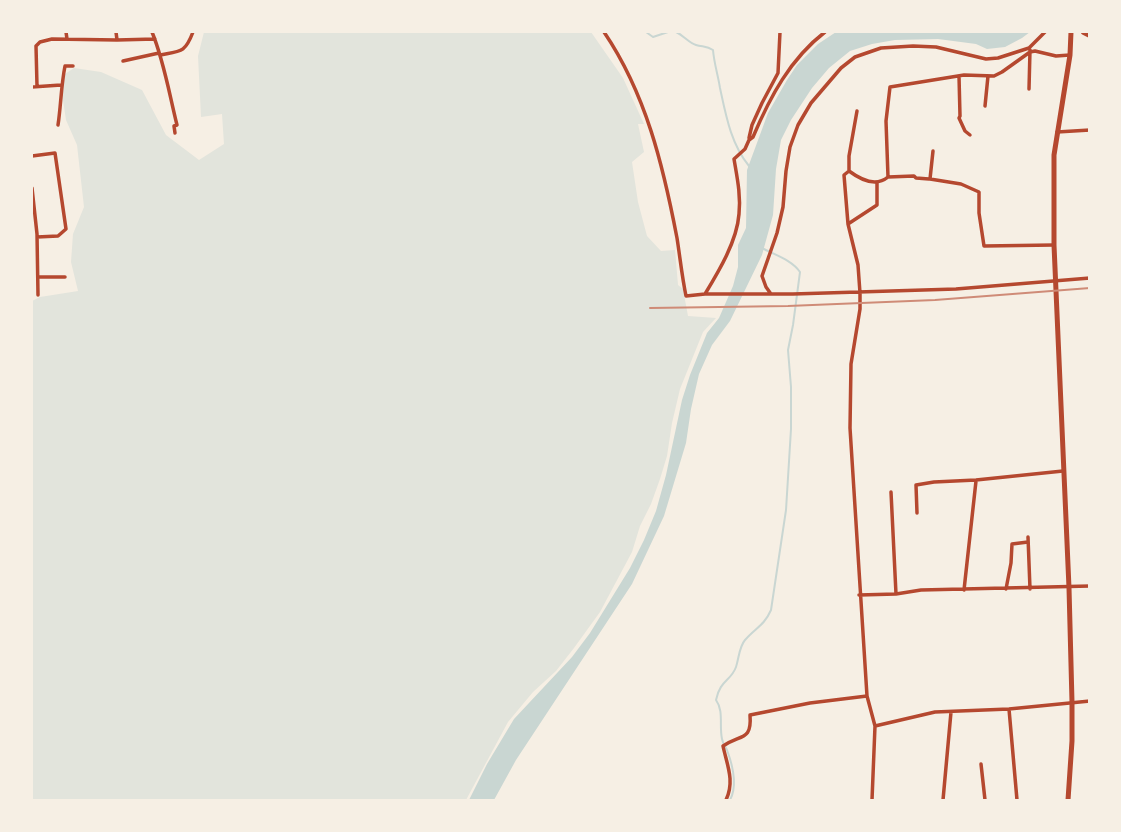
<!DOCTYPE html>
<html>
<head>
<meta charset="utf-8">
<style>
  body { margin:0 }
  #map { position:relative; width:1121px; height:832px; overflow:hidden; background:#f6efe4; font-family:Raleway,sans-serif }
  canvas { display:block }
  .frame { position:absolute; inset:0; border:33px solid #f6efe4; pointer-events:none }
</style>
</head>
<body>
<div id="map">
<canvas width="1121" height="832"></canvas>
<div class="frame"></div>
</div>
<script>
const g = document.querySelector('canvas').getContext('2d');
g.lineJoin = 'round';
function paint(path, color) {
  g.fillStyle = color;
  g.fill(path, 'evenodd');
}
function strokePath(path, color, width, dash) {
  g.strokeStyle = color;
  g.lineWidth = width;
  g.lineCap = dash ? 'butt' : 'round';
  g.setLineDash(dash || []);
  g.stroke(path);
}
paint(new Path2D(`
  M204,32H591L623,78L644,124H638L644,152L632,162L638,202L647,236L661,251L675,250L678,285L683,289L688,316L716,318L703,332L680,389L672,423L667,456L660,479L651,504L640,526L632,552L600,612L574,648L556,671L533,692L508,722L466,800H32V301L40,297L78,291L71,262L73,234L84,207L77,145L66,120L61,87L65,74L74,68L101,72L142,90L166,135L199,160L224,144L222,114L201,117L198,56Z`), '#e2e4dc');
paint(new Path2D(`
  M836,32H1030L1022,38L1005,47L987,49L976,44L938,39L895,40L872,44L850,51L829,68L812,88L791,120L781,140L776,169L773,215L762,255L730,321L712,345L699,374L691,409L686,443L664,516L632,584L516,760L494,800H469L487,764L514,719L572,657L590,633L630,568L644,540L656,511L666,475L682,400L690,375L707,333L719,318L733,286L738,267V245L746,228L747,170L768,113L787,80L797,65L818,44Z`), '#c9d6d2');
strokePath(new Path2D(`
  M646,32L653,37L668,32
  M676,32C683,35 689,43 696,45C703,47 707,46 713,50C714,63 718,75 720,88C726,116 731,144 749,166
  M730,800C738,785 733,766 727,750C725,746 723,744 722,739C719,726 724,711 716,700C720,680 731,681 736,667C739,658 739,647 745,640C755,628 764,626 771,610L786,510L791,429V387L788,350L793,325L800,272C792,260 775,255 762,248`), '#c9d6d2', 2);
strokePath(new Path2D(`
  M66,32L67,39
  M116,32L117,40
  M152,32C164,61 169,93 177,125L174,126L175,133
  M604,32C646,94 663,165 677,238C680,257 682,277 686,296L705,294H793L956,289L1090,278
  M160,55C181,51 185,53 193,32
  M123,61L159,53
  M959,76L960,116L959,118L965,131L970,135
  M37,86L36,46L40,42L52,39L117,40L155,39
  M32,87L61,85
  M1029,89L1030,50
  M985,106L988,76
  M857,111L849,156V171L844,175L848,224L858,265L860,293V309L851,364L850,428L867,696L875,726L872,800
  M58,125C61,105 61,86 65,66H73
  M1057,132L1090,130
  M749,138L752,125L762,103L778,73L780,32
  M933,151L930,179L961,184L979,192V213L984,246L1054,245
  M32,156L55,153L66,229L58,236L37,237
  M849,171C861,180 876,187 888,177L914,176L916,178L929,179
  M888,177L886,121L890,87L964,75L994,76L1002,72L1030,52L1035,51L1056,56L1070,55
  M32,188L37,234L38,295
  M848,224L877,205V183
  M38,277H65
  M705,294C719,271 737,241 739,214C741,195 737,177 734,159L745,149L749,140L753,137C770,97 790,59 825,32
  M771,294L766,287L762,276L777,233L783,207L786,171L790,147L798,125L811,103L841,68L855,57L881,48L913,46L936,47L986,59L998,58L1029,48L1045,32
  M891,492L896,594
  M917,513L916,485L934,482L976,480L1063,471
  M1028,537L1030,589
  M1006,589L1011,563L1012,544L1028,542
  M964,590L976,481
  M859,595L896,594L921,590L1090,586
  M1009,709L1017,800
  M875,726L935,712L1009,709L1090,701
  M981,764L985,800
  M726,800C735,781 727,765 723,746C741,734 752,741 750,715L810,703L867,696
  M943,800L951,712`), '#b5482f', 3.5);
strokePath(new Path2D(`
  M1068,800L1072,741V702L1069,588L1054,245V155L1070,55L1071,32`), '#b5482f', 5);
strokePath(new Path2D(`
  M1084,32L1090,35`), '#b5482f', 6);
strokePath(new Path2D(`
  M650,308L788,306L935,300L1090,288`), '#cf8b77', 2);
</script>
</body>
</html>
